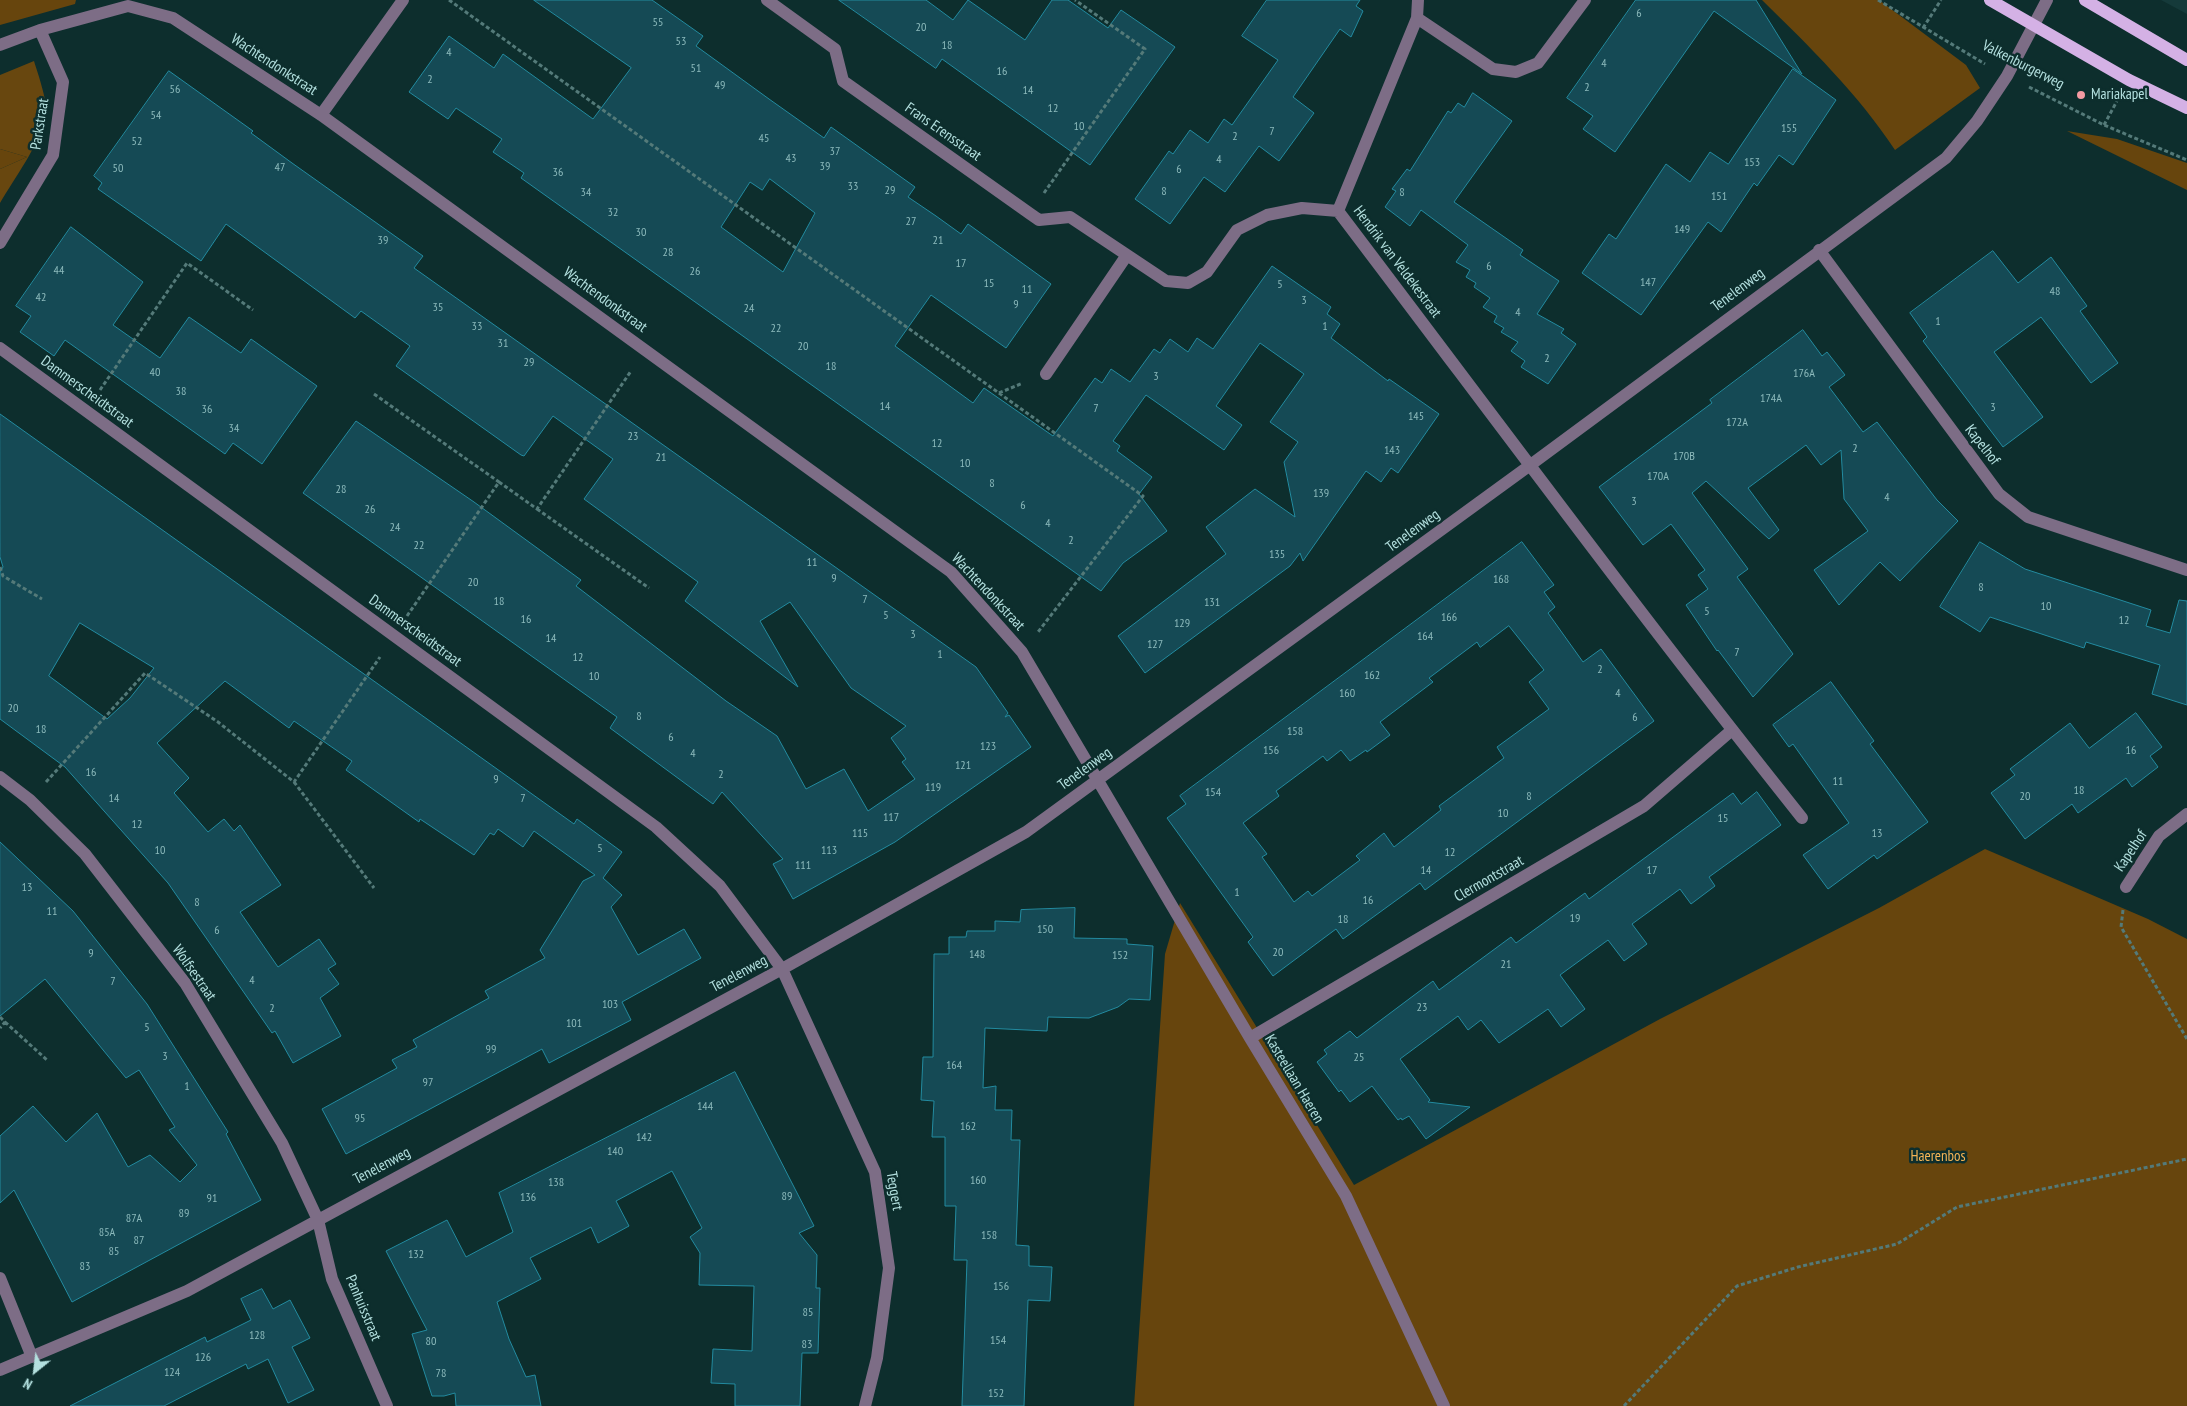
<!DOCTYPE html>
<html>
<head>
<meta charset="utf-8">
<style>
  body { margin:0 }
  #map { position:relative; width:2187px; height:1406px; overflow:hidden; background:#0d2e2d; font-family:"PT Sans Narrow",sans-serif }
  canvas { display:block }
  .north { position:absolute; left:10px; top:1346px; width:50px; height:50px; -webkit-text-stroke:4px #0d2e2d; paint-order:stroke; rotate:209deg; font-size:14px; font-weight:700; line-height:20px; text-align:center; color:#b3e0df }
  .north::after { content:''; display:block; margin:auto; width:18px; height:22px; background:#b3e0df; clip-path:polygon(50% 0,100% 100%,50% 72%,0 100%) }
</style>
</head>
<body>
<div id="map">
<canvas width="2187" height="1406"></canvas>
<div class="north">N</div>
</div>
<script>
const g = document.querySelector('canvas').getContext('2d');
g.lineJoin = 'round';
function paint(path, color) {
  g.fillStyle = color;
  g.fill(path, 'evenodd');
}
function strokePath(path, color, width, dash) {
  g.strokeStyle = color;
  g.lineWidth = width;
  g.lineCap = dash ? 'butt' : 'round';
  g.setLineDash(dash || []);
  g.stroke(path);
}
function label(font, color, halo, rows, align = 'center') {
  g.font = font + ' "PT Sans Narrow",sans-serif';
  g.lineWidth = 5;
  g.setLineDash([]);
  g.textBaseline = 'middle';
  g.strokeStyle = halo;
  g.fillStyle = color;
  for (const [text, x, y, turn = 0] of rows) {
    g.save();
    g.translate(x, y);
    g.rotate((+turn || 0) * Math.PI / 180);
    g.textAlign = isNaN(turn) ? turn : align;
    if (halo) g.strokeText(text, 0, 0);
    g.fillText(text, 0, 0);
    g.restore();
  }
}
paint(new Path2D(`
  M2161,0H2187V14Z`), '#153a3a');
paint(new Path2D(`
  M34,61C38,74 49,105 46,118C38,146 15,178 0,203V169L27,157L0,149V75Z`), '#68470f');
paint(new Path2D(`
  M0,0H76L75,4L0,25Z
  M1762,0H1879L1966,65L1980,88L1895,150C1859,95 1809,46 1762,0Z
  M2067,131L2117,139L2187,163V190Z
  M0,149L27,157L0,169Z
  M1985,849L2148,919L2187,939V1406H1134L1165,954L1180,903L1354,1185L1660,1019L1879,908Z`), '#67450d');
const building = new Path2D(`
  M534,0H652L703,36L696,46L769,99L824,138L831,127L915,187L908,197L936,216L961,234L968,224L1051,284L1006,348L931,295L895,346L973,403L984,388L1053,436L1095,378L1102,383L1111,369L1130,382L1154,349L1160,353L1170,339L1188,352L1197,338L1213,349L1272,266L1331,307L1327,314L1340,324L1331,338L1388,381L1389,379L1439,414L1398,473L1391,468L1381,482L1366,471L1303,561L1300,553L1290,566L1145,673L1118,636L1226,554L1206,527L1255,489L1295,517L1284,462L1298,442L1270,422L1304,374L1260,343L1216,406L1242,425L1224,450L1146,395L1113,441L1120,446L1117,451L1152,477L1139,494L1167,531L1123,563L1101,591L521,178L524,173L493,152L502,139L456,108L448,119L409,92L449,36L494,68L503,54L593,119L631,68ZM770,179L815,213L783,272L721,227L750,182L762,190Z
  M839,0H926L953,20L968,0L1025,40L1052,0H1068L1108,28L1121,10L1175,47L1090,165L942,59L936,68Z
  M1267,0H1360L1356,6L1363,11L1351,37L1340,29L1293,97L1314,113L1279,161L1259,146L1225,192L1204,177L1170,224L1135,199L1169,151L1173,154L1190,130L1208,143L1224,119L1232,125L1278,60L1242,36Z
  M1636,0H1756L1802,74L1714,11L1615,152L1583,129L1593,116L1567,98Z
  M1793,69L1836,100L1793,165L1779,155L1757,186L1754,183L1721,232L1708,222L1641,315L1582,273L1609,234L1616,239L1666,164L1690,182L1710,152L1728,164Z
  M169,71L253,131L251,133L292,163L423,256L414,268L976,667L1008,713L1005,717L1009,715L1031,747L895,842L793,899L773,864L783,859L722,792L713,804L610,728L617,717L303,493L356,421L474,502L581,580L576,586L726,701L777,736L806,789L844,769L868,811L915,779L902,762L906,759L891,738L906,726L851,688L790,602L760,621L798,687L685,601L698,582L584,499L613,459L553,416L524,456L521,455L396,366L410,346L361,311L355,318L226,224L201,261L98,189L102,183L94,176Z
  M1473,93L1512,121L1454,202L1523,250L1520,255L1559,281L1537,314L1564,329L1561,333L1576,344L1548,384L1521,367L1525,361L1511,351L1518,342L1501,332L1504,328L1494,322L1497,316L1483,307L1490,298L1474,287L1476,283L1466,277L1470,270L1456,262L1468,245L1421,210L1410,226L1385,207L1396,191L1392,189L1407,169L1410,171L1448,111L1451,113L1458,103L1464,107Z
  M71,227L143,282L113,325L160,358L189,317L241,353L251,339L317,386L262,464L233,443L225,454L65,340L54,356L20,332L31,316L16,306Z
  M1993,251L2018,283L2051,257L2087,306L2080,311L2118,363L2091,383L2041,317L1994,352L2043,417L2003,447L1923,341L1927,337L1910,313Z
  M1803,330L1822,356L1827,352L1845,375L1829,387L1863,432L1877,422L1937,500L1958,521L1900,581L1880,562L1839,605L1814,570L1868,531L1844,499L1841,450L1821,465L1806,445L1748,488L1779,530L1769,539L1706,481L1692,493L1748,569L1737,577L1793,654L1753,697L1718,650L1717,651L1686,605L1708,589L1698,575L1705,570L1671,524L1643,545L1599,487L1712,403L1710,400Z
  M0,414L574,824L577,819L622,852L603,878L622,895L611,907L638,955L684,929L701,958L622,1002L631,1020L549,1063L542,1049L346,1154L322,1109L397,1068L392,1060L417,1047L413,1040L489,998L485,991L545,958L540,950L583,881L595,875L534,831L523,847L498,829L494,835L490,833L474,855L420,819L419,822L346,770L352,761L294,721L289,728L225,681L157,743L189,778L174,793L208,832L224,819L234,831L240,825L281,885L240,912L278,967L319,939L336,964L328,969L339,984L320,998L341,1036L293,1063L275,1031L272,1033L168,883L65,767L0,719V572L3,567L0,557ZM80,623L154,668L130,698L107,719L49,676Z
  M1522,542L1554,585L1544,592L1555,607L1548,613L1583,662L1601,649L1654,721L1425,890L1420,883L1343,939L1336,929L1273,976L1248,942L1253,937L1167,818L1186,804L1180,796ZM1509,626L1544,670L1529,682L1549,709L1497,747L1504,758L1439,806L1441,810L1394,847L1384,833L1356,856L1360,860L1312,896L1308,891L1294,902L1262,857L1267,854L1243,823L1279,796L1276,791L1323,756L1327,761L1341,750L1350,761L1366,750L1367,752L1390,735L1380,722L1433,682L1429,678L1477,642L1480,647Z
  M1980,542L2025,569L2151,610L2146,626L2170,633L2179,600L2187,601V705L2152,694L2160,665L2086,642L2084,648L1990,617L1980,632L1940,607Z
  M1831,682L1874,741L1870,744L1928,822L1877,859L1874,855L1828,889L1803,855L1849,823L1793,744L1789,747L1773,725Z
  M2136,713L2162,747L2150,756L2158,767L2132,787L2126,778L2078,813L2072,804L2025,839L1991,793L2015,775L2010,769L2070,723L2089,748Z
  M1757,792L1781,825L1709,877L1715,886L1691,904L1680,889L1632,924L1647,944L1624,961L1608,940L1560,975L1585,1009L1561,1027L1548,1009L1499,1043L1481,1020L1468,1030L1458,1016L1400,1059L1430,1100L1428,1102L1470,1107L1426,1139L1409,1116L1402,1120L1401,1118L1398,1120L1372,1086L1350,1102L1341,1090L1339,1092L1317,1062L1327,1054L1324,1050L1350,1031L1357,1038L1433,981L1439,990L1511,937L1516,943L1585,893L1589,899L1733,793L1741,804Z
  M0,842L73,911L147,1004L228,1132L226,1134L261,1200L72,1302L14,1190L0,1203V1136L33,1106L66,1142L97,1113L128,1167L150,1155L180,1182L197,1165L169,1130L175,1127L139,1070L126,1078L45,979L0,1016Z
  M1075,908L1074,938L1127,939V944L1153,946L1150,1000L1129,999L1118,1007L1089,1018L1048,1017L1047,1031L985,1028L983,1088L996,1086L995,1110H1012L1011,1140H1020L1016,1245L1029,1246V1266L1052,1267L1050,1301L1028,1300L1024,1406H962L967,1260H954L956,1206H945V1137H932L934,1101L921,1100L923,1057H933L934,954H949V937H966L967,931H995V921L1020,922L1021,910Z
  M735,1072L814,1226L799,1233L817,1255L816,1288H820L818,1353H802L800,1406H735V1384L711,1383L713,1349L752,1351L754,1286L699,1285L700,1253L690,1237L702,1228L672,1171L616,1201L629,1226L598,1243L591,1227L530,1258L541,1279L497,1302L509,1339L526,1377L535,1375L541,1406H456L455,1393L444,1396H432L412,1334L427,1330L386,1251L447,1220L466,1257L513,1232L499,1193Z
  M262,1289L273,1309L290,1300L310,1338L292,1347L314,1390L288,1403L268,1359L248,1369L246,1364L164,1406H70L205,1337L207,1342L251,1320L241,1299Z`);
paint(building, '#154a55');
strokePath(building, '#238ba0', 1);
strokePath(new Path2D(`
  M449,0L1143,496L1038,632
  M1878,0L1985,64
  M1923,28L1941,0
  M2029,87L2104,125L2187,160
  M2104,125L2117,101
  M1044,193L1145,49L1075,0
  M100,390L187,263L253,310
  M999,393L1023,383
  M374,394L499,482
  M537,509L649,588
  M0,567L3,576L42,599
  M407,616L499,482L537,509L631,371
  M46,782L145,673L218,722L294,782L380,657
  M294,782L374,888
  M2123,910L2121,927L2187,1039
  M0,1017L5,1022L0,1028
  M5,1022L47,1060
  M1624,1406L1737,1286L1798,1267L1897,1244L1957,1207L2187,1159`), '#547a79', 3, [4, 2.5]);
strokePath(new Path2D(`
  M767,0L835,49L843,81L1029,213L1039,220L1070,217L1166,281L1188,283L1207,272L1237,230L1267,215L1302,208L1338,211
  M1418,0L1417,18L1338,211C1492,414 1643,619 1802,818
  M1417,18L1493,69L1516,72L1538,63L1585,0
  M0,45L40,30L128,6L173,18L321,115L951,572L1022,652L1250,1038L1346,1196L1444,1406
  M321,115L403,0
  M0,243L53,155L63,82L40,30
  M1819,250L1999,494L2028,517L2187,570
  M0,348L656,827L720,886L782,969L875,1172L889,1268L877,1358L865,1406
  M1046,374L1127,255
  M0,777L30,800L85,854L185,983L282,1143L318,1220L332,1279L387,1406
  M2126,887L2159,836L2187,814
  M1250,1038L1644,806L1732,730
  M0,1278L32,1357
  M0,1370L187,1291L782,969L1026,832L1529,466L1946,158L1977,121L2007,76L2047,0`), '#7d6d86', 12);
strokePath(new Path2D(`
  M1990,0L2129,80L2187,108
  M2085,0L2187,60`), '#d4b1e5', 12);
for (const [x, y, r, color] of [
  [2081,95,5,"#f49aa2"]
]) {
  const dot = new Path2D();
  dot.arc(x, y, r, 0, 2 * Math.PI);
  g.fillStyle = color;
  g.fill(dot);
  strokePath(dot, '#0d2e2d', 2);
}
label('12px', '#8cbabc', null, [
  ["6",1639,14],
  ["55",658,23],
  ["20",921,28],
  ["53",681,42],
  ["18",947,46],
  ["4",449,53],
  ["4",1604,64],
  ["51",696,69],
  ["16",1002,72],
  ["2",430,80],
  ["49",720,86],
  ["2",1587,88],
  ["56",175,90],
  ["14",1028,91],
  ["12",1053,109],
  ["54",156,116],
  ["10",1079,127],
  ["155",1789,129],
  ["7",1272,132],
  ["2",1235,137],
  ["45",764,139],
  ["52",137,142],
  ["37",835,152],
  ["43",791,159],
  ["4",1219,160],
  ["153",1752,163],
  ["39",825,167],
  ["47",280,168],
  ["50",118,169],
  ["6",1179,170],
  ["36",558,173],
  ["33",853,187],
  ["29",890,191],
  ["8",1164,192],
  ["34",586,193],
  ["8",1402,193],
  ["151",1719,197],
  ["32",613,213],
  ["27",911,222],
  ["149",1682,230],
  ["30",641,233],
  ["39",383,241],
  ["21",938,241],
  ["28",668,253],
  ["17",961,264],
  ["6",1489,267],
  ["44",59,271],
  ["26",695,272],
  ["147",1648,283],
  ["15",989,284],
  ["5",1280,285],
  ["11",1027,290],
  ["48",2055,292],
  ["42",41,298],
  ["3",1304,301],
  ["9",1016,305],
  ["35",438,308],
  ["24",749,309],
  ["4",1518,313],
  ["1",1938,322],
  ["33",477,327],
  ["1",1325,327],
  ["22",776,329],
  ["31",503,344],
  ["20",803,347],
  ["2",1547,359],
  ["29",529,363],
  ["18",831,367],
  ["40",155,373],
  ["176A",1804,374],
  ["3",1156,377],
  ["38",181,392],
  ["174A",1771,399],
  ["14",885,407],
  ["3",1993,408],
  ["7",1096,409],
  ["36",207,410],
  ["145",1416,417],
  ["172A",1737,423],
  ["34",234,429],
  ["23",633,437],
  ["12",937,444],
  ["2",1855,449],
  ["143",1392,451],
  ["170B",1684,457],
  ["21",661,458],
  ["10",965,464],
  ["170A",1658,477],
  ["8",992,484],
  ["28",341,490],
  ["139",1321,494],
  ["4",1887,498],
  ["3",1634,502],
  ["6",1023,506],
  ["26",370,510],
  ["4",1048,524],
  ["24",395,528],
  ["2",1071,541],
  ["22",419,546],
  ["135",1277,555],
  ["11",812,563],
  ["9",834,579],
  ["168",1501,580],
  ["20",473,583],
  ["8",1981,588],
  ["7",865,600],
  ["18",499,602],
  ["131",1212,603],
  ["10",2046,607],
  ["5",1707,612],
  ["5",886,616],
  ["166",1449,618],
  ["16",526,620],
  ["12",2124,621],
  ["129",1182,624],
  ["3",913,635],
  ["164",1425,637],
  ["14",551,639],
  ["127",1155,645],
  ["7",1737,653],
  ["1",940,655],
  ["12",578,658],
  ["2",1600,670],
  ["162",1372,676],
  ["10",594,677],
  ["160",1347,694],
  ["4",1618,694],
  ["20",13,709],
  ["8",639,717],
  ["6",1635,718],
  ["18",41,730],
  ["158",1295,732],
  ["6",671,738],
  ["123",988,747],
  ["156",1271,751],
  ["16",2131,751],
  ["4",693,754],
  ["121",963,766],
  ["16",91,773],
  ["2",721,775],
  ["9",496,780],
  ["11",1838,782],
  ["119",933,788],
  ["18",2079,791],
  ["154",1213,793],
  ["8",1529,797],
  ["20",2025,797],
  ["14",114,799],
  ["7",523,799],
  ["10",1503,814],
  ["117",891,818],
  ["15",1723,819],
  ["12",137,825],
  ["115",860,834],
  ["13",1877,834],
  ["5",600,849],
  ["10",160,851],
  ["113",829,851],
  ["12",1450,853],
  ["111",803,866],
  ["14",1426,871],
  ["17",1652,871],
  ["13",27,888],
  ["1",1237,893],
  ["16",1368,901],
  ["8",197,903],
  ["11",52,912],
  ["19",1575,919],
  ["18",1343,920],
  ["150",1045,930],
  ["6",217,931],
  ["20",1278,953],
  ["9",91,954],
  ["148",977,955],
  ["152",1120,956],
  ["21",1506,965],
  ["4",252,981],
  ["7",113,982],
  ["103",610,1005],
  ["23",1422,1008],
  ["2",272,1009],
  ["101",574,1024],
  ["5",147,1028],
  ["99",491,1050],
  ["3",165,1057],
  ["25",1359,1058],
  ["164",954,1066],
  ["97",428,1083],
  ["1",187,1087],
  ["144",705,1107],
  ["95",360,1119],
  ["162",968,1127],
  ["142",644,1138],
  ["140",615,1152],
  ["160",978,1181],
  ["138",556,1183],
  ["89",787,1197],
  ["136",528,1198],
  ["91",212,1199],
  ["89",184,1214],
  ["87A",134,1219],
  ["85A",107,1233],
  ["158",989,1236],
  ["87",139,1241],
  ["85",114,1252],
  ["132",416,1255],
  ["83",85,1267],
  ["156",1001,1287],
  ["85",808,1313],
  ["128",257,1336],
  ["154",998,1341],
  ["80",431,1342],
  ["83",807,1345],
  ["126",203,1358],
  ["124",172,1373],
  ["78",441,1374],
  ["152",996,1394]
]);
label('15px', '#b3e0df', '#0d2e2d', [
  ["Wachtendonkstraat",274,65,33],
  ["Valkenburgerweg",2023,65,27],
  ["Parkstraat",40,124,-81],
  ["Frans Erensstraat",943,132,35],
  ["Hendrik van Veldekestraat",1397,262,53],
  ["Tenelenweg",1738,290,-37],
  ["Wachtendonkstraat",605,300,36],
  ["Dammerscheidtstraat",87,392,36],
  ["Kapelhof",1982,445,52],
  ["Tenelenweg",1413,531,-36],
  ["Wachtendonkstraat",988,592,47],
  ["Dammerscheidtstraat",415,631,36],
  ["Tenelenweg",1085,769,-36],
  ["Kapelhof",2131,851,-56],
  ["Clermontstraat",1489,879,-30],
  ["Wolfsestraat",194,973,55],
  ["Tenelenweg",739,974,-28],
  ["Kasteellaan Haeren",1294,1079,59],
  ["Tenelenweg",382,1166,-28],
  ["Teggert",894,1191,80],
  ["Panhuisstraat",363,1308,67]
]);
label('15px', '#b3e0df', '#0d2e2d', [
  ["Mariakapel",2091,95]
], 'left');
label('15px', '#f4b456', '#0d2e2d', [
  ["Haerenbos",1938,1157]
]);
</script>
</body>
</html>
